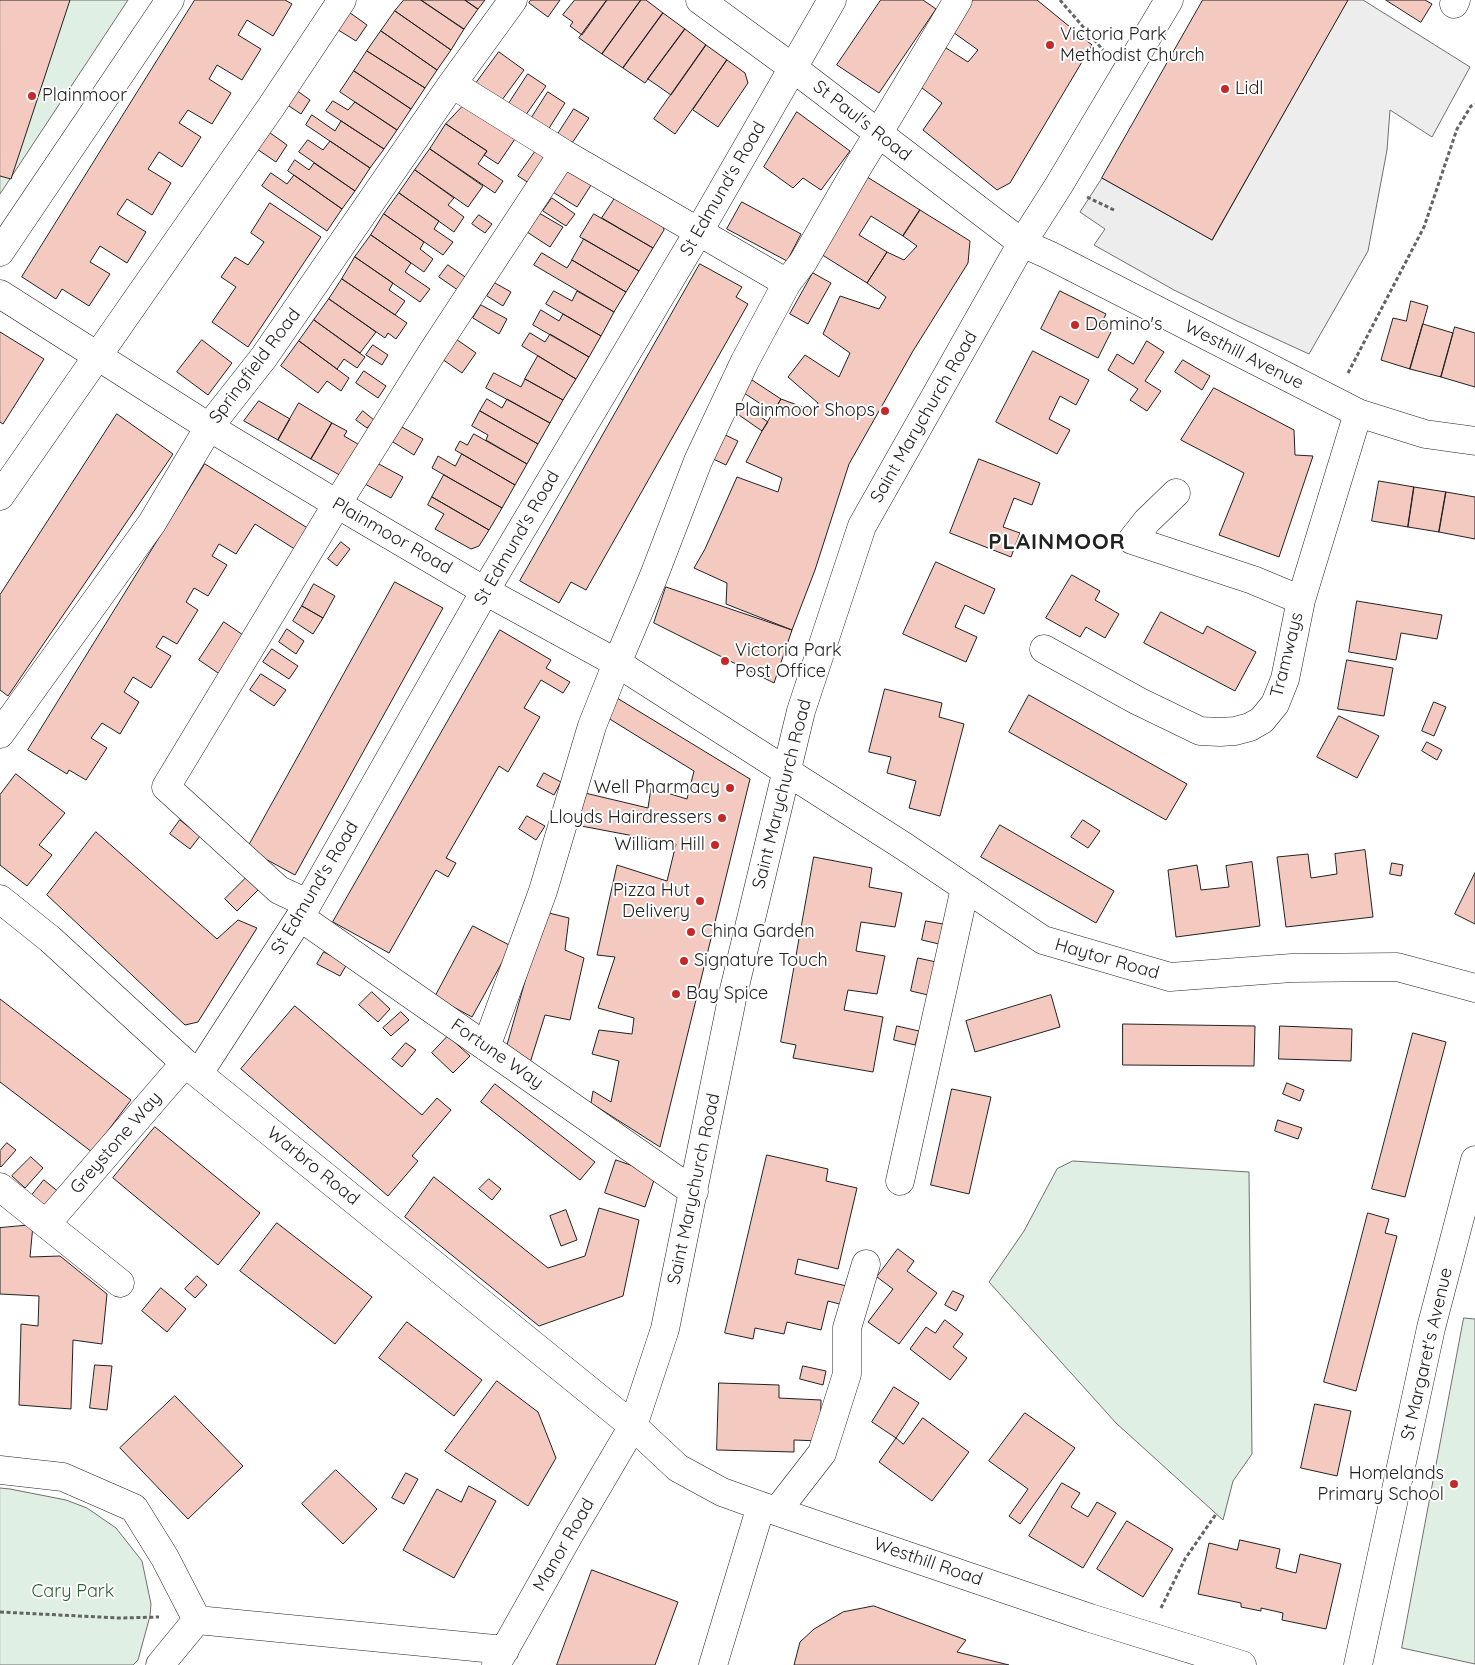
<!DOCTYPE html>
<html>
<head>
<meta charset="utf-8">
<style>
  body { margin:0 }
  canvas { display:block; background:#fff }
</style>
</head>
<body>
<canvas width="1475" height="1665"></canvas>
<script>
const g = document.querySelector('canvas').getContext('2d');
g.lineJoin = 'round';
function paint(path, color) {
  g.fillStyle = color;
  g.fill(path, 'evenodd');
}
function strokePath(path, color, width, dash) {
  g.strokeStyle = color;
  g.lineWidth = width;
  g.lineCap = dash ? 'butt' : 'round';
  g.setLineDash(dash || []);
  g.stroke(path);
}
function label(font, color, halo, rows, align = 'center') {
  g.font = font + ' Quicksand,sans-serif';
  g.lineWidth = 4;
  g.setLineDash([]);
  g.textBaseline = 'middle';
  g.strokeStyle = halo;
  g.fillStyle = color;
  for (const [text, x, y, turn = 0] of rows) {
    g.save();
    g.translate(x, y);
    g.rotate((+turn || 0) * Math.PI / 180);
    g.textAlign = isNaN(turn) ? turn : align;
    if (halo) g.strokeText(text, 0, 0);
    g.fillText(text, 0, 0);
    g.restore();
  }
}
const green = new Path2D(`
  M0,0H128L0,194Z
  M1073,1161L1249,1172L1252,1454L1233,1481L1223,1520L1116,1423L989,1282L1024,1231L1057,1169Z
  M1464,1318L1475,1319V1664L1402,1648Z
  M0,1488L10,1489L66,1500L87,1508L116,1528L142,1561L151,1604L150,1616L138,1660L133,1665H0Z`);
paint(green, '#e0efe3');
strokePath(green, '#6f6f6f', 1);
const parking = new Path2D(`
  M1348,0H1363L1470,67L1432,137L1390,110L1387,150L1368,251L1309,354L1237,321L1174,290L1094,245L1105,229L1080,212L1102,178L1212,240Z`);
paint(parking, '#ededed');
strokePath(parking, '#6f6f6f', 1);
const building = new Path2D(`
  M0,0H70L11,179L0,176Z
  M195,0H285L292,4L273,36L247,20L238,35L261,49L242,80L217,65L209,79L231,93L212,124L188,110L179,123L201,137L182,167L159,152L148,169L171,183L152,215L127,199L117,214L146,232L127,263L100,246L90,262L110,274L89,306L62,289L56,299L22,277Z
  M404,0H421L464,29L451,50L395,11Z
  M421,0H465L478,9L464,29Z
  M465,0H485L478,9Z
  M531,0H560L548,17L529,3Z
  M575,0H607L582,35L570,26L573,22L563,15Z
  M607,0H641L602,54L579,38Z
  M641,0H646L663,13L623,68L602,54Z
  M881,0H923L936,9L879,93L837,65Z
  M970,0H1037L1092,45L1010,183L997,190L923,130L942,103L918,85L943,46L968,62L978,50L950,30Z
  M1203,0H1348L1212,240L1102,178Z
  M1386,0H1425L1432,4L1421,22Z
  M346,10L367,25L356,41L335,28Z
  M395,11L451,50L437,70L381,31Z
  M663,13L685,29L645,83L623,68Z
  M685,29L706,45L671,95L648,79Z
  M381,31L437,70L425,88L367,51Z
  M706,45L727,60L675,134L654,119Z
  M367,51L425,88L411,109L354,71Z
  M499,52L524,70L499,104L474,86Z
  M727,60L745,73L748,83L718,127L693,110Z
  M354,71L411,109L397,130L340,92Z
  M528,74L546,86L523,119L506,108Z
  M296,90L310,100L301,114L286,104Z
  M548,92L565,103L546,133L529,122Z
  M333,101L348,110L355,102L397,130L384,149L326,111Z
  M463,106L517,136L498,164L484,155L487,151L446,124Z
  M574,109L589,118L570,146L556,137Z
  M797,112L850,151L821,190L803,178L793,188L764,167Z
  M312,115L335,131L341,121L384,149L370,168L306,125Z
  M446,124L487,151L478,164L503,181L495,193L430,149Z
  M266,130L287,145L276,162L254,147Z
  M308,140L323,150L330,141L370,168L355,191L299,152Z
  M430,149L483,186L468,207L415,170Z
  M537,149L552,160L535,187L518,176Z
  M295,160L309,170L314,163L355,191L342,209L288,171Z
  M567,166L593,182L577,207L551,191Z
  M415,170L454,198L448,205L464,217L454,232L399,193Z
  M271,173L287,184L294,175L342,209L327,231L262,186Z
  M864,175L920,210L903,236L871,216L859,235L887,252L867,283L816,251Z
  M399,193L439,221L434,229L453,242L443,255L384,214Z
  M617,195L662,220L664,230L653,248L602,218Z
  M552,198L575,214L566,226L543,211Z
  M742,202L801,234L787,261L727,229Z
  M270,203L321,237L248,347L212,322L236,287L221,277L235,257L248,265L264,242L251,233Z
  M920,210L970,241L968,263L913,351L849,464L815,570L792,630L726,604L727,583L694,568L705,549L737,477L778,492L782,478L746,462L762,431L781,399L816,412L818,403L788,377L805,355L839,377L850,353L823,334L840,296L879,309L886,297L867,283L887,252L904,260L917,246L903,236Z
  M539,213L563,227L550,247L527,232Z
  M384,214L424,242L420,249L433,259L424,272L371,235Z
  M594,214L653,248L639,271L580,237Z
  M479,215L492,224L485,233L472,224Z
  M371,235L411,263L405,272L430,289L420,302L355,257Z
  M584,239L639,271L626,292L572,260Z
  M542,253L567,268L572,260L626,292L614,312L534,265Z
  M355,257L393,283L389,290L405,301L395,315L342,279Z
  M700,264L742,287L736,297L748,304L586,590L571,582L559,603L520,581Z
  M448,265L471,281L462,293L439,277Z
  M813,273L831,283L808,324L790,314Z
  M342,279L407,323L396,339L388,333L385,338L329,299Z
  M495,283L511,292L503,306L487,296Z
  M554,291L572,301L577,291L614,312L601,336L546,304Z
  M1060,291L1106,314L1102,322L1113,328L1098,358L1041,329Z
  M329,299L376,332L360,353L314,320Z
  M1411,301L1428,306L1410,369L1381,360L1393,318L1406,321Z
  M481,305L507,319L499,334L473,318Z
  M541,310L559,321L563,314L601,336L589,357L533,325Z
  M314,320L365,357L357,368L344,359L337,369L299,341Z
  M1423,324L1453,333L1441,377L1410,369Z
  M1455,327L1475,333V387L1441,377Z
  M0,332L44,359L3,424L0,422Z
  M530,333L545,342L550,334L589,357L576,379L522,346Z
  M456,339L476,353L462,373L442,359Z
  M202,340L232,363L208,395L177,372Z
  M299,341L349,378L341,391L327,381L318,393L281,366Z
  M1147,341L1164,352L1145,381L1161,391L1147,411L1130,400L1138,389L1108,370L1117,354L1133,364Z
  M373,345L388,355L382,365L366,355Z
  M1033,351L1089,380L1076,405L1060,396L1049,419L1070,430L1057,454L996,422Z
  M538,356L576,379L563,400L525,379Z
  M1183,360L1210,376L1202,390L1175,372Z
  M364,371L386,386L378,398L356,383Z
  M494,373L521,387L525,379L563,400L550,423L486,388Z
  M752,380L781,399L773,412L744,393Z
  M1214,388L1294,430L1295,455L1313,456L1279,557L1219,535L1244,473L1181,440Z
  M487,399L502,408L507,399L550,423L538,444L480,411Z
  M259,401L290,419L278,440L244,421Z
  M299,403L332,423L311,459L278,440Z
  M742,404L768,422L762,431L736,413Z
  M363,411L374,420L367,428L356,420Z
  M480,411L538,444L527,464L486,440L488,435L472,426Z
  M117,414L173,454L8,696L0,690V595Z
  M332,423L347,431L344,436L363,447L345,478L311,459Z
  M402,427L423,439L414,455L393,442Z
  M721,433L738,441L726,465L709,457Z
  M474,434L527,464L515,485L455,450L460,441L467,445Z
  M462,454L515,485L502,508L432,468L438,456L455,466Z
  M979,459L1040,483L1032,505L1014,498L1003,527L1020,533L1011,557L950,533Z
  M377,463L403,477L391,498L365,484Z
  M205,464L314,532L301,553L255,524L236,554L219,544L212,556L227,565L208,596L194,588L186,602L198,610L177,644L163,636L156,647L171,656L151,688L133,677L124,692L139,702L120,734L102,723L91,738L107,748L86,780L69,770L67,774L28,750Z
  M444,475L502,508L489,530L432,497Z
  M1379,481L1414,487L1408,527L1372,521Z
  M1414,487L1446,492L1439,532L1408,527Z
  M1446,492L1475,497V539L1439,532Z
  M432,497L489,530L479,546L471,549L435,529L444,514L428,505Z
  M341,542L350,549L337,566L328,559Z
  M936,562L995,589L984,614L965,605L955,627L977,637L966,662L903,634Z
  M1072,575L1100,591L1095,600L1119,614L1105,638L1086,627L1080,637L1046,618Z
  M395,582L443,608L295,875L247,849Z
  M314,584L335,596L323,618L302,606Z
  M666,587L792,630L774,683L654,623Z
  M1357,601L1442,615L1437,639L1401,633L1396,660L1349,652Z
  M302,606L323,618L313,634L293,621Z
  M1161,612L1203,634L1207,626L1256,652L1235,691L1144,643Z
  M224,622L246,637L221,675L199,660Z
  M287,629L304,641L296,654L279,642Z
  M500,630L551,660L546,668L570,682L563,693L541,680L524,708L540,717L508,772L499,766L446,858L456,863L448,877L436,870L389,953L333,922Z
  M272,649L298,666L289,679L263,662Z
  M1347,660L1393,668L1384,716L1338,709Z
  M261,674L286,690L274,706L250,690Z
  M885,689L942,703L939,717L964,724L940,816L909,808L916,781L887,773L891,757L869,752Z
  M1029,695L1187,784L1166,820L1009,732Z
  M617,698L750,779L660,1147L591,1103L593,1091L611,1102L619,1061L592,1054L599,1030L632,1034L634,1018L598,1008L615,957L597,955L617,865L667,881L676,844L576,825L585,793L648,808L651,788L687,799L694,771L608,718Z
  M1434,702L1446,707L1434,736L1422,731Z
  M1339,716L1379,736L1357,778L1317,757Z
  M1427,742L1442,750L1437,760L1422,751Z
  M544,773L561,782L554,795L537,786Z
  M16,774L65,813L39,845L52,855L27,886L0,865V795Z
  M527,816L545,826L536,840L519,829Z
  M180,820L200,836L190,849L170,834Z
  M1083,820L1100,831L1088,848L1071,837Z
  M1000,825L1114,891L1096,923L981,857Z
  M96,832L217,939L238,920L257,928L198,1022L185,1025L47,895Z
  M1365,850L1373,917L1286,927L1277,857L1308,854L1311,878L1337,874L1335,854Z
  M814,857L872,868L869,887L902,893L895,927L861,922L856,951L885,956L877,994L848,990L844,1010L883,1017L873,1072L793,1058L796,1045L781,1042Z
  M1252,862L1260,926L1176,937L1168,870L1197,865L1201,890L1229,887L1226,866Z
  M1392,863L1403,865L1401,876L1390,874Z
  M1475,873V924L1455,914Z
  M247,877L259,889L237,911L225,899Z
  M545,912L569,918L565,950L584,958L570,1020L545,1015L530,1063L506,1050Z
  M926,921L943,924L939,944L922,940Z
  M473,926L511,946L472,1017L435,997Z
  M324,952L347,964L340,976L317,964Z
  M918,958L936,962L928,995L911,991Z
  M372,992L390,1009L378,1022L359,1005Z
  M1051,995L1060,1027L975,1052L966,1021Z
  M0,999L131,1100L92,1152L0,1082Z
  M295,1006L422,1115L437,1098L451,1110L412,1156L418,1161L388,1196L241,1069Z
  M401,1012L409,1020L391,1036L383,1028Z
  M1123,1024L1255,1026L1254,1066L1123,1065Z
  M897,1026L919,1031L915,1045L894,1040Z
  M1280,1026L1352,1029L1351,1061L1279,1059Z
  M1413,1033L1446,1042L1405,1197L1372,1189Z
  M448,1036L470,1056L453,1073L432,1053Z
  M406,1043L416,1050L402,1067L392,1059Z
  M1287,1083L1304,1090L1300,1101L1283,1094Z
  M495,1084L595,1162L580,1180L481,1102Z
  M952,1089L991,1097L969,1194L931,1185Z
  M1278,1120L1302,1128L1298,1139L1275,1131Z
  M155,1127L260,1213L218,1265L113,1178Z
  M7,1143L16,1150L1,1167L0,1166V1151Z
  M767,1155L828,1169L826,1181L857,1188L838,1269L798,1259L795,1274L851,1287L847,1306L828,1301L821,1330L787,1322L784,1334L755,1328L753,1339L725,1333Z
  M31,1157L43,1168L25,1188L12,1176Z
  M616,1160L656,1174L645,1207L605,1193Z
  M434,1177L548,1268L585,1256L599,1208L639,1220L623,1296L539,1326L405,1217Z
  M489,1179L501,1189L492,1200L479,1189Z
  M44,1180L60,1193L48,1208L32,1195Z
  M566,1210L577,1240L561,1246L550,1216Z
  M1368,1213L1389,1219L1385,1233L1397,1236L1356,1391L1324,1382Z
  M277,1223L372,1297L335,1344L240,1271Z
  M33,1225L30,1257L60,1256L107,1294L102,1344L73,1340L71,1409L19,1405L21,1324L38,1326L39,1296L0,1294V1228Z
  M898,1249L914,1261L907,1271L937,1293L899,1344L868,1322L893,1289L877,1277Z
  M197,1276L207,1285L195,1298L185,1289Z
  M161,1288L186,1309L167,1332L142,1311Z
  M953,1291L964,1296L956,1311L945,1305Z
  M945,1320L963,1334L953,1347L967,1358L950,1380L910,1349L926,1327L935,1333Z
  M407,1322L482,1380L454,1416L379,1358Z
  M95,1365L112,1366L107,1410L90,1408Z
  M803,1366L826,1371L823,1385L800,1379Z
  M497,1381L538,1412L556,1458L528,1506L445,1451Z
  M719,1383L779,1385V1398L821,1400L820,1441L794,1440V1452L717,1450Z
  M894,1387L919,1403L896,1438L872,1422Z
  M175,1396L243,1466L188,1519L120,1448Z
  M1315,1404L1351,1411L1337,1476L1301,1468Z
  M1025,1413L1075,1448L1020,1524L1009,1516L1028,1489L989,1461Z
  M923,1418L969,1452L932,1501L879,1462L896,1438L903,1444Z
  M336,1470L377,1509L343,1544L302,1504Z
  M406,1473L418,1479L404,1504L392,1498Z
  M1062,1483L1080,1493L1071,1507L1088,1517L1097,1502L1116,1513L1083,1568L1029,1536Z
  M469,1486L496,1501L454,1578L403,1550L437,1489L461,1502Z
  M1127,1521L1173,1549L1143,1597L1097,1569Z
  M1240,1540L1280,1549L1276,1568L1296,1573L1300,1554L1341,1564L1326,1629L1282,1620L1283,1613L1261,1608V1611L1241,1607V1603L1198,1594L1209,1543L1237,1550Z
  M592,1570L678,1602L655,1665H557Z
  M874,1606L966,1640L957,1652L1009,1665H794L800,1642L814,1629L843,1612Z`);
paint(building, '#f3c9c0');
strokePath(building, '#222', 1);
const minor = new Path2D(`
  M700,0L793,68L1022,243L1049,255L1358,413L1425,434L1475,441
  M1454,4L1456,0
  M452,84L563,153L787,283
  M0,252L170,0
  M0,294L209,427L337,504L485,591L617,663L905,847L1043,940L1170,977L1292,968L1397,967L1475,988
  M1176,493L1147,521L1132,540L1253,580L1301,600
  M0,496L271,107L342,0
  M1044,649L1138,701L1200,731L1220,732L1235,731L1250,727L1262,720L1275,704L1285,679L1301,600L1358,413
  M0,734L152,523L209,427L264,357L452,84L513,0
  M0,899L50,939L185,1063L633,1426L678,1468L722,1492L761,1506L1090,1618L1242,1665
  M307,903L279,890L166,787L337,504L433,351L563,153
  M300,917L694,1192
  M486,1047L543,891L592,726L617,663L653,578L698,461L745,361L787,283L803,262L859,165L878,134L958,0
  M199,1073L300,917L485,591L699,231L832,0
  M900,1181L965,888
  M0,1187L120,1283
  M47,1223L185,1063
  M0,1470L63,1477L134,1508L165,1558L197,1620
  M777,1511L822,1453L847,1374V1328L866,1264
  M197,1620L505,1650
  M160,1665L197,1620
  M496,1665L569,1535L633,1426L665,1329L733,994L801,711L862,526L1022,243L1059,185L1169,0
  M713,1665L761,1506
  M1358,1665L1431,1328L1475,1160`);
strokePath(minor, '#222', 29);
strokePath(new Path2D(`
  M1060,0L1103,50
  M1087,197L1114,210
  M1348,373L1424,227L1457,129L1471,106L1475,104
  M1161,1608L1185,1559L1216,1514
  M0,1612L119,1618L159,1617`), '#646464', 3, [4, 2.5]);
strokePath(minor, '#fff', 28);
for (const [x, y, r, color] of [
  [1050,45,5,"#c62828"],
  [1225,89,5,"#c62828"],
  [32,96,5,"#c62828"],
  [1075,325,5,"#c62828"],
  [885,411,5,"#c62828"],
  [725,661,5,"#c62828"],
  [730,788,5,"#c62828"],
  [722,818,5,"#c62828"],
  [715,845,5,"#c62828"],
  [700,901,5,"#c62828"],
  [691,932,5,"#c62828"],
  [684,961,5,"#c62828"],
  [676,994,5,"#c62828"],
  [1454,1484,5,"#c62828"]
]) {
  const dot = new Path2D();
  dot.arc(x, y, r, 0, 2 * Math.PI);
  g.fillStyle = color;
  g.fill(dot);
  strokePath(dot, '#fff', 2);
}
label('18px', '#222', '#fff', [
  ["Victoria Park",1060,35],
  ["Methodist Church",1060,56],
  ["Lidl",1235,89],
  ["Plainmoor",42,96],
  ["Domino's",1085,325],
  ["Plainmoor Shops",875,411,"right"],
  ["Victoria Park",735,651],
  ["Post Office",735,672],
  ["Well Pharmacy",720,788,"right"],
  ["Lloyds Hairdressers",712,818,"right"],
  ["William Hill",705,845,"right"],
  ["Pizza Hut",690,891,"right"],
  ["Delivery",690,912,"right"],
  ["China Garden",701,932],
  ["Signature Touch",694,961],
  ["Bay Spice",686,994],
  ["Homelands",1444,1474,"right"],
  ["Primary School",1444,1495,"right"]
], 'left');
label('18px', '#222', '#fff', [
  ["St Paul's Road",862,121,38],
  ["St Edmund's Road",723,189,-60],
  ["Westhill Avenue",1244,355,27],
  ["Springfield Road",255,366,-53],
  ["Saint Marychurch Road",924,417,-60],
  ["Plainmoor Road",392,536,30],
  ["St Edmund's Road",517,538,-60],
  ["Tramways",1287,655,-76],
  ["Saint Marychurch Road",782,794,-76],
  ["St Edmund's Road",315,888,-59],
  ["Haytor Road",1107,959,16],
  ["Fortune Way",497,1054,35],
  ["Greystone Way",116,1143,-49],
  ["Warbro Road",313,1166,39],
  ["Saint Marychurch Road",694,1189,-78],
  ["St Margaret's Avenue",1427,1354,-77],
  ["Manor Road",564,1545,-60],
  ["Westhill Road",928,1562,19]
]);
label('18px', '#2f5e38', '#fff', [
  ["Cary Park",73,1592]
]);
g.letterSpacing = '1px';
label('bold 22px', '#222', '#fff', [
  ["PLAINMOOR",1057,542]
]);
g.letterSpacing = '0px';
</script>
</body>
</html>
